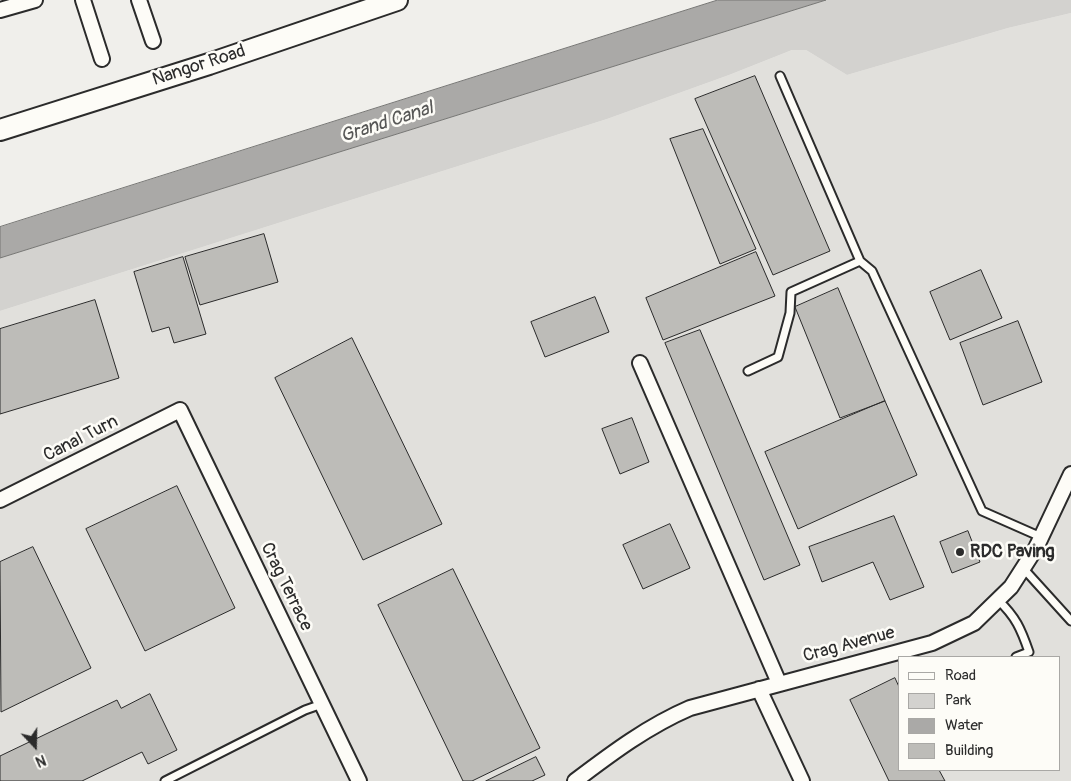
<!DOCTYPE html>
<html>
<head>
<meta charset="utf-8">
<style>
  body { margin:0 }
  #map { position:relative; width:1071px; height:781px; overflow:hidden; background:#f0efeb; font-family:Pangolin,sans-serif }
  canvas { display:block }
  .legend { position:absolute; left:898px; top:656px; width:162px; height:115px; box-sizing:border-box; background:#fdfcf7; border:1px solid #a9a8a5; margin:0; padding:6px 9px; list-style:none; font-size:15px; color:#2b2b2b }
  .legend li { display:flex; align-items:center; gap:10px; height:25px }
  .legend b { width:25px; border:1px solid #a9a8a5 }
  .north { position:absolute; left:10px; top:721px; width:50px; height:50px; -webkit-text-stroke:4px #fdfcf7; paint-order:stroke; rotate:159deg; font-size:14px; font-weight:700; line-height:20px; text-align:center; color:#2b2b2b }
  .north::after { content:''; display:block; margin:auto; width:18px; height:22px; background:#2b2b2b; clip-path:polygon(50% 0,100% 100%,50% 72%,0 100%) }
</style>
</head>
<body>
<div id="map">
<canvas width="1071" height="781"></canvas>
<ul class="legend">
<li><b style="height:6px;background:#fdfcf7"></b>Road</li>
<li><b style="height:14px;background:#d3d2cf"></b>Park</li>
<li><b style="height:14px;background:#aaa9a7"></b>Water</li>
<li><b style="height:14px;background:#bdbcb8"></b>Building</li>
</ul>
<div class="north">N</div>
</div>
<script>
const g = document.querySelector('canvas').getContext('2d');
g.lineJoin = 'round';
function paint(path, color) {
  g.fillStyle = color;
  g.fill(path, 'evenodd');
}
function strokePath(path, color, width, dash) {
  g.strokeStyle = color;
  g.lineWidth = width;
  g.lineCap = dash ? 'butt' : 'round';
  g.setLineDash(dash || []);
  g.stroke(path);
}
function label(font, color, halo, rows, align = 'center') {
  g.font = font + ' Pangolin,sans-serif';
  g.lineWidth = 5;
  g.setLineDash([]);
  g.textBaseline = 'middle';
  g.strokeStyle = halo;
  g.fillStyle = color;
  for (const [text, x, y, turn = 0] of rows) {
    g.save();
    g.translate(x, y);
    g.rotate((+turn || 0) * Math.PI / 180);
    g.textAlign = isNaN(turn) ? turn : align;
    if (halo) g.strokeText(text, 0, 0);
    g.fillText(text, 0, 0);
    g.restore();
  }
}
paint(new Path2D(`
  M1071,13V781H0V311L607,119L729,75L792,50H806L847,75L1008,28ZM900,657H1060V770H900Z`), '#e1e0dc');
paint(new Path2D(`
  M826,0H1071V13L1008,28L847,75L806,50H792L729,75L607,119L0,311V258Z`), '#d3d2cf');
const water = new Path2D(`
  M718,0H826L0,258V227Z`);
paint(water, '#aaa9a7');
strokePath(water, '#777775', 1);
const building = new Path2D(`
  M755,76L830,251L773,275L695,99Z
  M703,129L756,249L720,264L670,139Z
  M264,234L278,282L200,305L185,257Z
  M756,252L775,296L663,340L646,298Z
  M183,257L206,334L174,343L169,327L152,332L134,272Z
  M981,270L1002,318L950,340L930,292Z
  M838,288L885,401L840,418L795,307Z
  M595,297L609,332L545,357L531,322Z
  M95,300L119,378L0,414V329Z
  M1018,321L1042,382L983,405L960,343Z
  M700,330L800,565L764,580L665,343Z
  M352,338L442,524L363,560L275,378Z
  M885,401L917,475L798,529L765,452Z
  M632,418L649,462L620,474L602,429Z
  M177,486L235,608L145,651L86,529Z
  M894,516L924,587L890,600L873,562L822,582L809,547Z
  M670,524L690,568L643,589L623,545Z
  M968,531L980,562L952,573L940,542Z
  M33,547L91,668L1,712L0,562Z
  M453,569L540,748L472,781H463L378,605Z
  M895,678L900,689V770H939L945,781H889L850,700Z
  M150,694L177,750L148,764L142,752L82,781H0V756L117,700L121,708Z
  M536,757L545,775L532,781H486Z`);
paint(building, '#bdbcb8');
strokePath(building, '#2b2b2b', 1);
const service = new Path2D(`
  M780,76L860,261L872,271L982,511L1041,537
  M748,371L778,357L790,313L791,292L860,261
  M1023,568L1071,621
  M998,600C1016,617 1021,629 1029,652L1016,657
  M165,781L305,710L322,704`);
const minor = new Path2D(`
  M83,0L102,59
  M139,0L153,41
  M0,10L35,0
  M640,363L779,683
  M0,500L180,410L359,781
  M759,689L802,781
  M575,781C612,753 648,726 690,708L932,643L974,623L1011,587L1036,548L1071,474`);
const secondary = new Path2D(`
  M0,130L209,64L397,0`);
strokePath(service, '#2b2b2b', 11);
strokePath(minor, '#2b2b2b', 18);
strokePath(secondary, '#2b2b2b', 24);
strokePath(service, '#fdfcf7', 7);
strokePath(minor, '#fdfcf7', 14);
strokePath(secondary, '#fdfcf7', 20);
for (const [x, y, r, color] of [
  [960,552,5,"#2b2b2b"]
]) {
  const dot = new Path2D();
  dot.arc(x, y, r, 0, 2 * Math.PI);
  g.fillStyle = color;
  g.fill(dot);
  strokePath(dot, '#fdfcf7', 2);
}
label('18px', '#2b2b2b', '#fdfcf7', [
  ["Nangor Road",199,66,-18],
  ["Canal Turn",81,439,-27],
  ["Crag Terrace",286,587,64],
  ["Crag Avenue",849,645,-15]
]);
label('bold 18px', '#2b2b2b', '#fdfcf7', [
  ["RDC Paving",970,552]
], 'left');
label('italic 19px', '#575756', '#fdfcf7', [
  ["Grand Canal",387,123,-18]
]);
</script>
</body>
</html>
